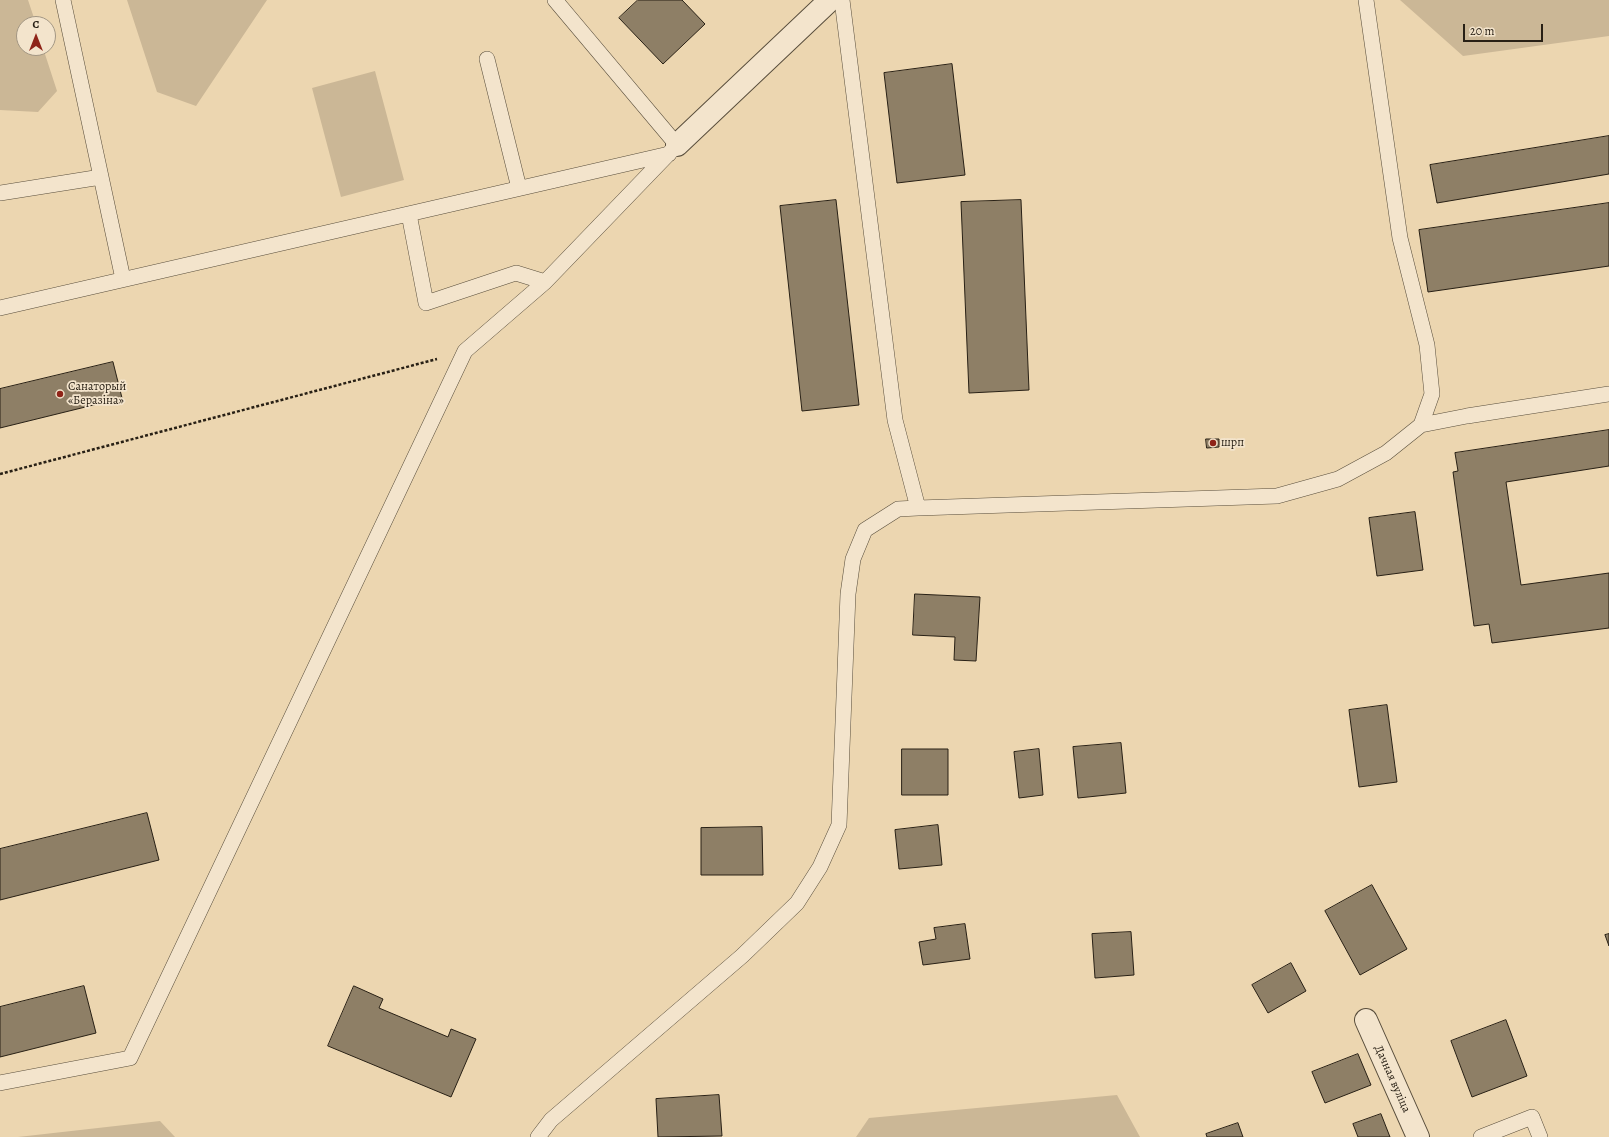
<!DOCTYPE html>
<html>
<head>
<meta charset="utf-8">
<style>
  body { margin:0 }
  #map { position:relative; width:1609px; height:1137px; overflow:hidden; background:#ecd6b0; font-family:Alegreya,serif }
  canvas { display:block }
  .north { position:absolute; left:16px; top:16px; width:40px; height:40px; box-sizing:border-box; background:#f3e4cc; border:1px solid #a29683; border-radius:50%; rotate:0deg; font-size:11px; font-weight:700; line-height:16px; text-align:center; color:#282015 }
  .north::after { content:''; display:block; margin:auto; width:14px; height:18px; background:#8f2418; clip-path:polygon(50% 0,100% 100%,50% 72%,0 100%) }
  .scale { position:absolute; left:1463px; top:24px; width:80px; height:18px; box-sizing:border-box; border:2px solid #282015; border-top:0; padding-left:5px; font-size:12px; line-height:14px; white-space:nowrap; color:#282015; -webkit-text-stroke:3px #f3e4cc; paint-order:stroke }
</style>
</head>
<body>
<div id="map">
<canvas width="1609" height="1137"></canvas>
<div class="north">С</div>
<div class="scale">20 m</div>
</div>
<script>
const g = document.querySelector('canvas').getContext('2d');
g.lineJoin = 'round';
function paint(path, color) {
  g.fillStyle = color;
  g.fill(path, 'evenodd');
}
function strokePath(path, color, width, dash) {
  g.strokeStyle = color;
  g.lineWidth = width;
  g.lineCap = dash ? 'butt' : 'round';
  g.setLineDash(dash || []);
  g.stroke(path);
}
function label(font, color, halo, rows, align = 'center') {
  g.font = font + ' Alegreya,serif';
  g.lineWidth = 3.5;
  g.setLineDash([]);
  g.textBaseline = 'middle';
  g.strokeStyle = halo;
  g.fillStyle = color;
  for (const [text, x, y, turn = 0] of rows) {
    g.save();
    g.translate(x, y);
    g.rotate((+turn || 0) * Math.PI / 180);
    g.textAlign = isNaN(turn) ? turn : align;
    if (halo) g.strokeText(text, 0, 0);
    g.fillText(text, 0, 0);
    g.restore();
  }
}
paint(new Path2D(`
  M0,0H28L36,24H24V48H43L57,91L38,112L0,110Z
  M127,0H267L196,106L157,92Z
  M1400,0H1609V36L1463,56Z
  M375,71L404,180L341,197L312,88Z
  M1117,1095L1140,1137H856L869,1118Z
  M160,1121L175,1137H18Z`), '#cbb796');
const building = new Path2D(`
  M638,0H682L705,24L663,64L619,18Z
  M952,64L965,175L897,183L884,73Z
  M1609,136V174L1437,203L1430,165Z
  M836,200L859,405L802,411L780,206Z
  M1021,200L1029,390L969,393L961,202Z
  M1609,203V266L1428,292L1419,230Z
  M113,362L122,398L0,428V389Z
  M1609,430V466L1506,482L1521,585L1609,573V628L1492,643L1489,624L1474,626L1453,472L1458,471L1455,453Z
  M1206,439H1219V447L1207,448Z
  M1415,512L1423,570L1377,576L1369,518Z
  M915,594L980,597L976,661L954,660L955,637L913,635Z
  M1387,705L1397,782L1359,787L1349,710Z
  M1121,743L1126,793L1078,798L1073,747Z
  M902,749H948V795H902Z
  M1039,749L1043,795L1019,798L1014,752Z
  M147,813L159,860L0,900V849Z
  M938,825L942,865L899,869L895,830Z
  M762,827L763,875H701V828Z
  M1372,885L1407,949L1360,975L1325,911Z
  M965,924L970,959L923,965L919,942L936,939L934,928Z
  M1131,932L1134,975L1095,978L1092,934Z
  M1609,934V946L1605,935Z
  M1291,963L1306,991L1268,1013L1252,985Z
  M84,986L96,1033L0,1057V1007Z
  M354,986L383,999L379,1008L448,1037L451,1029L476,1039L451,1097L328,1046Z
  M1506,1020L1527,1076L1472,1097L1451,1041Z
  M1358,1054L1371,1085L1325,1103L1312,1072Z
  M719,1095L722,1136L658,1137L656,1099Z
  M1381,1114L1390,1137H1358L1353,1124Z
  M1238,1123L1243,1137H1207L1206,1134Z`);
paint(building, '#8e7f66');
strokePath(building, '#282015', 1);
const service = new Path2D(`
  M63,0L123,279
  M842,0L895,420L918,508
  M1366,0L1400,238L1427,345L1432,394L1421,425
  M487,59L519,188
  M0,193L101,177
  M409,214L426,303L516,273L545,282
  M0,308L669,154
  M0,1083L130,1058L465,351L545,282L677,145L555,0
  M538,1137L551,1120L742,956L797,903L820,867L839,825L848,594L853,559L865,530L898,509L918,508L1277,496L1338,479L1386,453L1421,425L1467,416L1609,394
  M1481,1137L1532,1117L1540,1137`);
const minor = new Path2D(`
  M677,145L830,0
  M1366,1020L1418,1137`);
strokePath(service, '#594e3c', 16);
strokePath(minor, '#594e3c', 24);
strokePath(new Path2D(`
  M0,474L437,359`), '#282015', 2.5, [3, 2]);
strokePath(service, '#f3e4cc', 15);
strokePath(minor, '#f3e4cc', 22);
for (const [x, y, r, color] of [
  [60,394,4,"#8f2418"],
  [1213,443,4,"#8f2418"]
]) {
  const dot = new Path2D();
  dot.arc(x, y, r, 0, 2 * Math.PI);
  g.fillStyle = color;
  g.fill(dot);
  strokePath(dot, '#f3e4cc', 1.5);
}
label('12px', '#282015', '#f3e4cc', [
  ["Санаторый",68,387],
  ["«Беразіна»",68,401],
  ["шрп",1221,443]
], 'left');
label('12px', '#282015', '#f3e4cc', [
  ["Дачная вуліца",1392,1079,66]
]);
</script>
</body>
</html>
